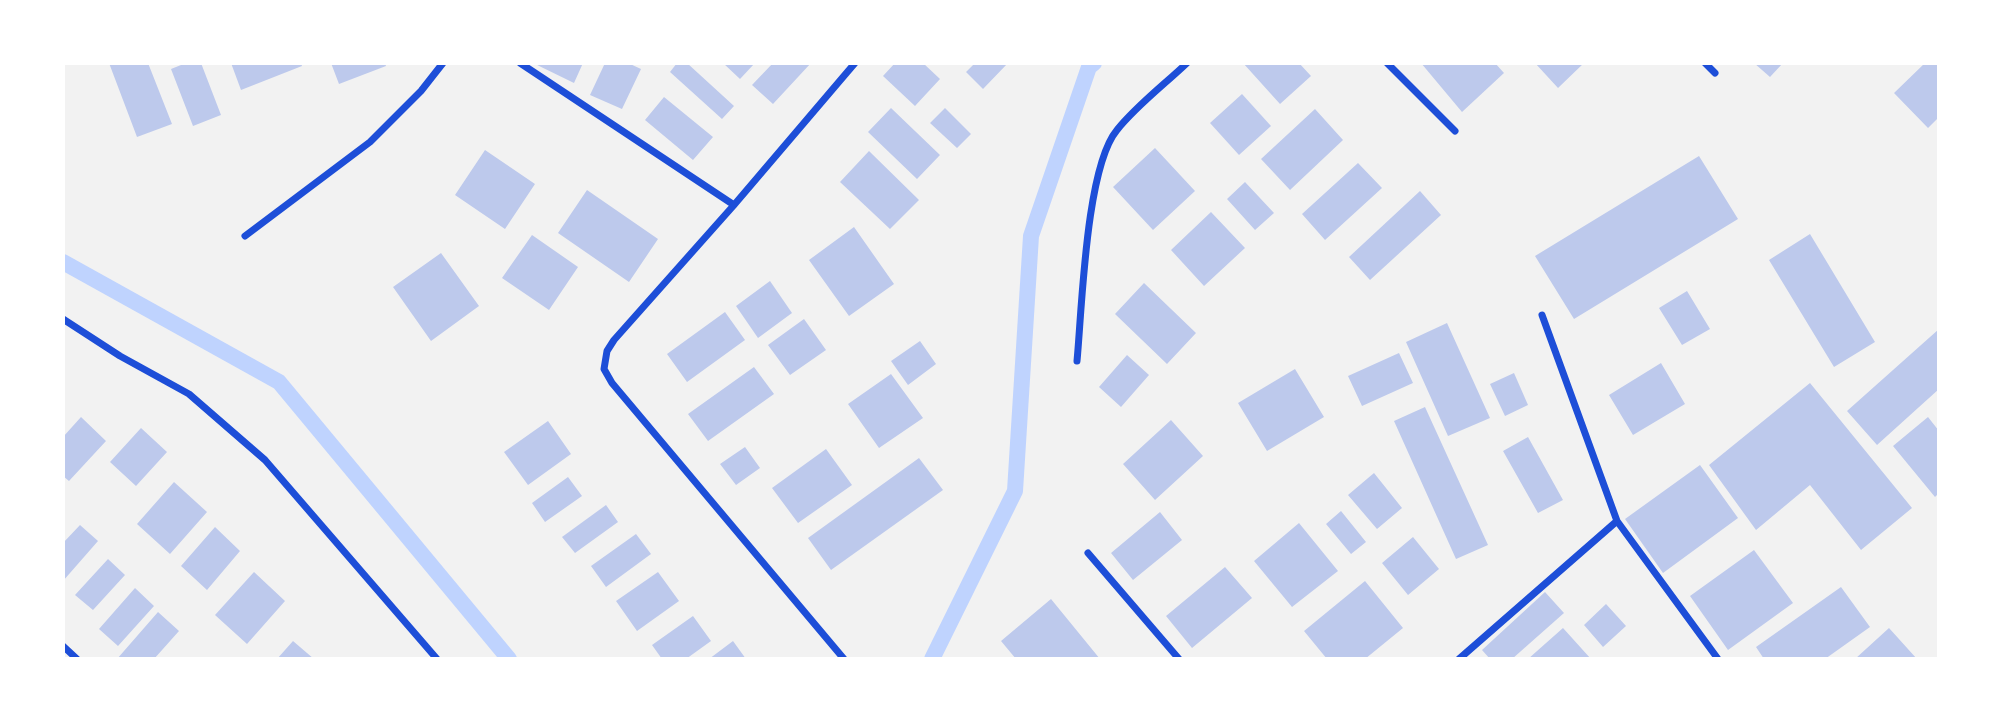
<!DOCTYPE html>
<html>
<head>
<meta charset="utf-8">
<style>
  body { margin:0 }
  #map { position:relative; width:2002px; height:722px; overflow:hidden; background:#f2f2f2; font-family:Manrope,sans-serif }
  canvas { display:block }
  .frame { position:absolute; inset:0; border:65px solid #fff; pointer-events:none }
</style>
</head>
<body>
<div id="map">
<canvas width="2002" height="722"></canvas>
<div class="frame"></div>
</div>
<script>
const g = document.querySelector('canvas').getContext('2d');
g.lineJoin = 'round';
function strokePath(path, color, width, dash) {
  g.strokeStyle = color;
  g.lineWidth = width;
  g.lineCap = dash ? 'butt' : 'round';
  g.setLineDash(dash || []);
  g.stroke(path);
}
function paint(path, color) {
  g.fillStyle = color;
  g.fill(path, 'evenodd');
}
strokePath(new Path2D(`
  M63,262L279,382L509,659
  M932,659L1015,491L1031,236L1089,67L1094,63`), '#bfd3fe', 16);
paint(new Path2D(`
  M109,63H148L172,124L137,137Z
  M186,63H201L221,115L193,126L171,69Z
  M231,63H301L302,66L241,90Z
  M331,63H385L386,66L339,84Z
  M533,63H583L574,83Z
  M605,63H628L641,69L622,109L590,95Z
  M677,63H687L734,106L722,119L670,72Z
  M723,63H755L740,79Z
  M773,63H811L773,104L752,85Z
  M895,63H923L940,79L915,106L883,76Z
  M975,63H1008L983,89L966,72Z
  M1243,63H1299L1311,76L1280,104Z
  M1421,63H1495L1504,73L1462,112Z
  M1535,63H1584L1558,88Z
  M1754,63H1783L1770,77Z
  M1925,63H1939V117L1928,128L1894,93Z
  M1242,94L1271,126L1239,155L1210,123Z
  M664,97L713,137L693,160L645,120Z
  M891,108L940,155L917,179L868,132Z
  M945,108L971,134L957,148L930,123Z
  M1315,109L1343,140L1290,190L1261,159Z
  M1155,148L1195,191L1153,230L1113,187Z
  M485,150L535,184L505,229L455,195Z
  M869,151L919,200L890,229L840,182Z
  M1699,156L1738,219L1574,319L1535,256Z
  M1358,163L1382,188L1325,240L1302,214Z
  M1245,182L1274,213L1255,230L1227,199Z
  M587,190L658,239L629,282L558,233Z
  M1420,191L1441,215L1370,280L1349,257Z
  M1211,212L1245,248L1204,286L1171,250Z
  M854,227L894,284L849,316L809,260Z
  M1810,234L1875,342L1834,367L1769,260Z
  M532,235L578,267L549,310L502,278Z
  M441,253L479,306L431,341L393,287Z
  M770,281L792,313L758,338L736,306Z
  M1144,283L1196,333L1167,364L1115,314Z
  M1687,291L1710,329L1682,345L1659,308Z
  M725,312L745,340L687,382L667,354Z
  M804,319L826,350L790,375L768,345Z
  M1447,323L1490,418L1448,436L1406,342Z
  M1939,329V389L1877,445L1847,411Z
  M920,341L936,364L908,385L891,361Z
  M1399,353L1413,383L1362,406L1348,376Z
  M1127,355L1149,375L1121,407L1099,387Z
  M1661,363L1685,404L1633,435L1609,395Z
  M754,367L774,394L708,441L688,414Z
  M1295,369L1324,417L1267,451L1238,403Z
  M1514,373L1528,405L1505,416L1490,384Z
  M891,374L923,418L879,448L848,404Z
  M1810,383L1912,508L1861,550L1810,485L1756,530L1709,465Z
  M1425,407L1488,545L1456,559L1394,421Z
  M81,417L106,441L69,481L63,476V437Z
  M1928,417L1939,431V493L1935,497L1893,446Z
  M1171,420L1203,456L1155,500L1123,464Z
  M548,421L571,454L528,485L504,452Z
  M141,428L167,452L136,486L110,462Z
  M1528,437L1563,500L1538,513L1503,451Z
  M745,447L760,468L736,485L720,464Z
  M826,449L852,485L798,523L772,488Z
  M919,458L943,490L831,570L808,538Z
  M1700,465L1738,518L1663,573L1625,519Z
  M1374,473L1402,508L1377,529L1348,495Z
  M568,477L582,496L545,522L532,503Z
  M174,482L207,512L170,554L137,524Z
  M606,505L618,522L575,553L562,537Z
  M1341,511L1366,542L1351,554L1326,524Z
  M1160,512L1182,540L1133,580L1111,553Z
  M1299,523L1338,571L1292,607L1254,561Z
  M80,525L98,541L63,581V543Z
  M215,527L240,551L207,590L181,566Z
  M636,534L651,554L606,587L591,566Z
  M1413,537L1439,569L1408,595L1382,563Z
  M1754,550L1793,603L1728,650L1690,596Z
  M108,559L125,575L93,610L75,595Z
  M1225,567L1252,598L1192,648L1166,616Z
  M254,572L285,601L247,644L215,615Z
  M658,572L679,601L637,631L616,601Z
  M1365,581L1403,628L1365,659H1327L1304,631Z
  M1841,587L1870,627L1825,659H1764L1756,647Z
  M135,588L154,606L118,646L99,629Z
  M1545,592L1564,613L1512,659H1490L1482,650Z
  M1051,599L1100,659H1016L1001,641Z
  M1606,604L1626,626L1603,647L1584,625Z
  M158,612L179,631L154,659H117Z
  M693,616L711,641L686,659H662L652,645Z
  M1563,628L1591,659H1528Z
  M1889,628L1917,659H1855Z
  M293,641L314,659H277Z
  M733,641L746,659H709Z`), '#bdc9ec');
strokePath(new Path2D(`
  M520,63L734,205
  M1387,63L1455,131
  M1705,63L1715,73
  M245,236L370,142L421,91L443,63
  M1542,315L1617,521L1718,659
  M63,319L120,356L189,394L265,460L437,659
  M1077,361C1082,308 1086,167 1117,130C1136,106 1165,84 1187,63
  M1088,553L1179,659
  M63,646L77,659
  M844,659L612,383L604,369L607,351L614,340L734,205L855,63
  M1459,659L1617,521`), '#1d4ed8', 7);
</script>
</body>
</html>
